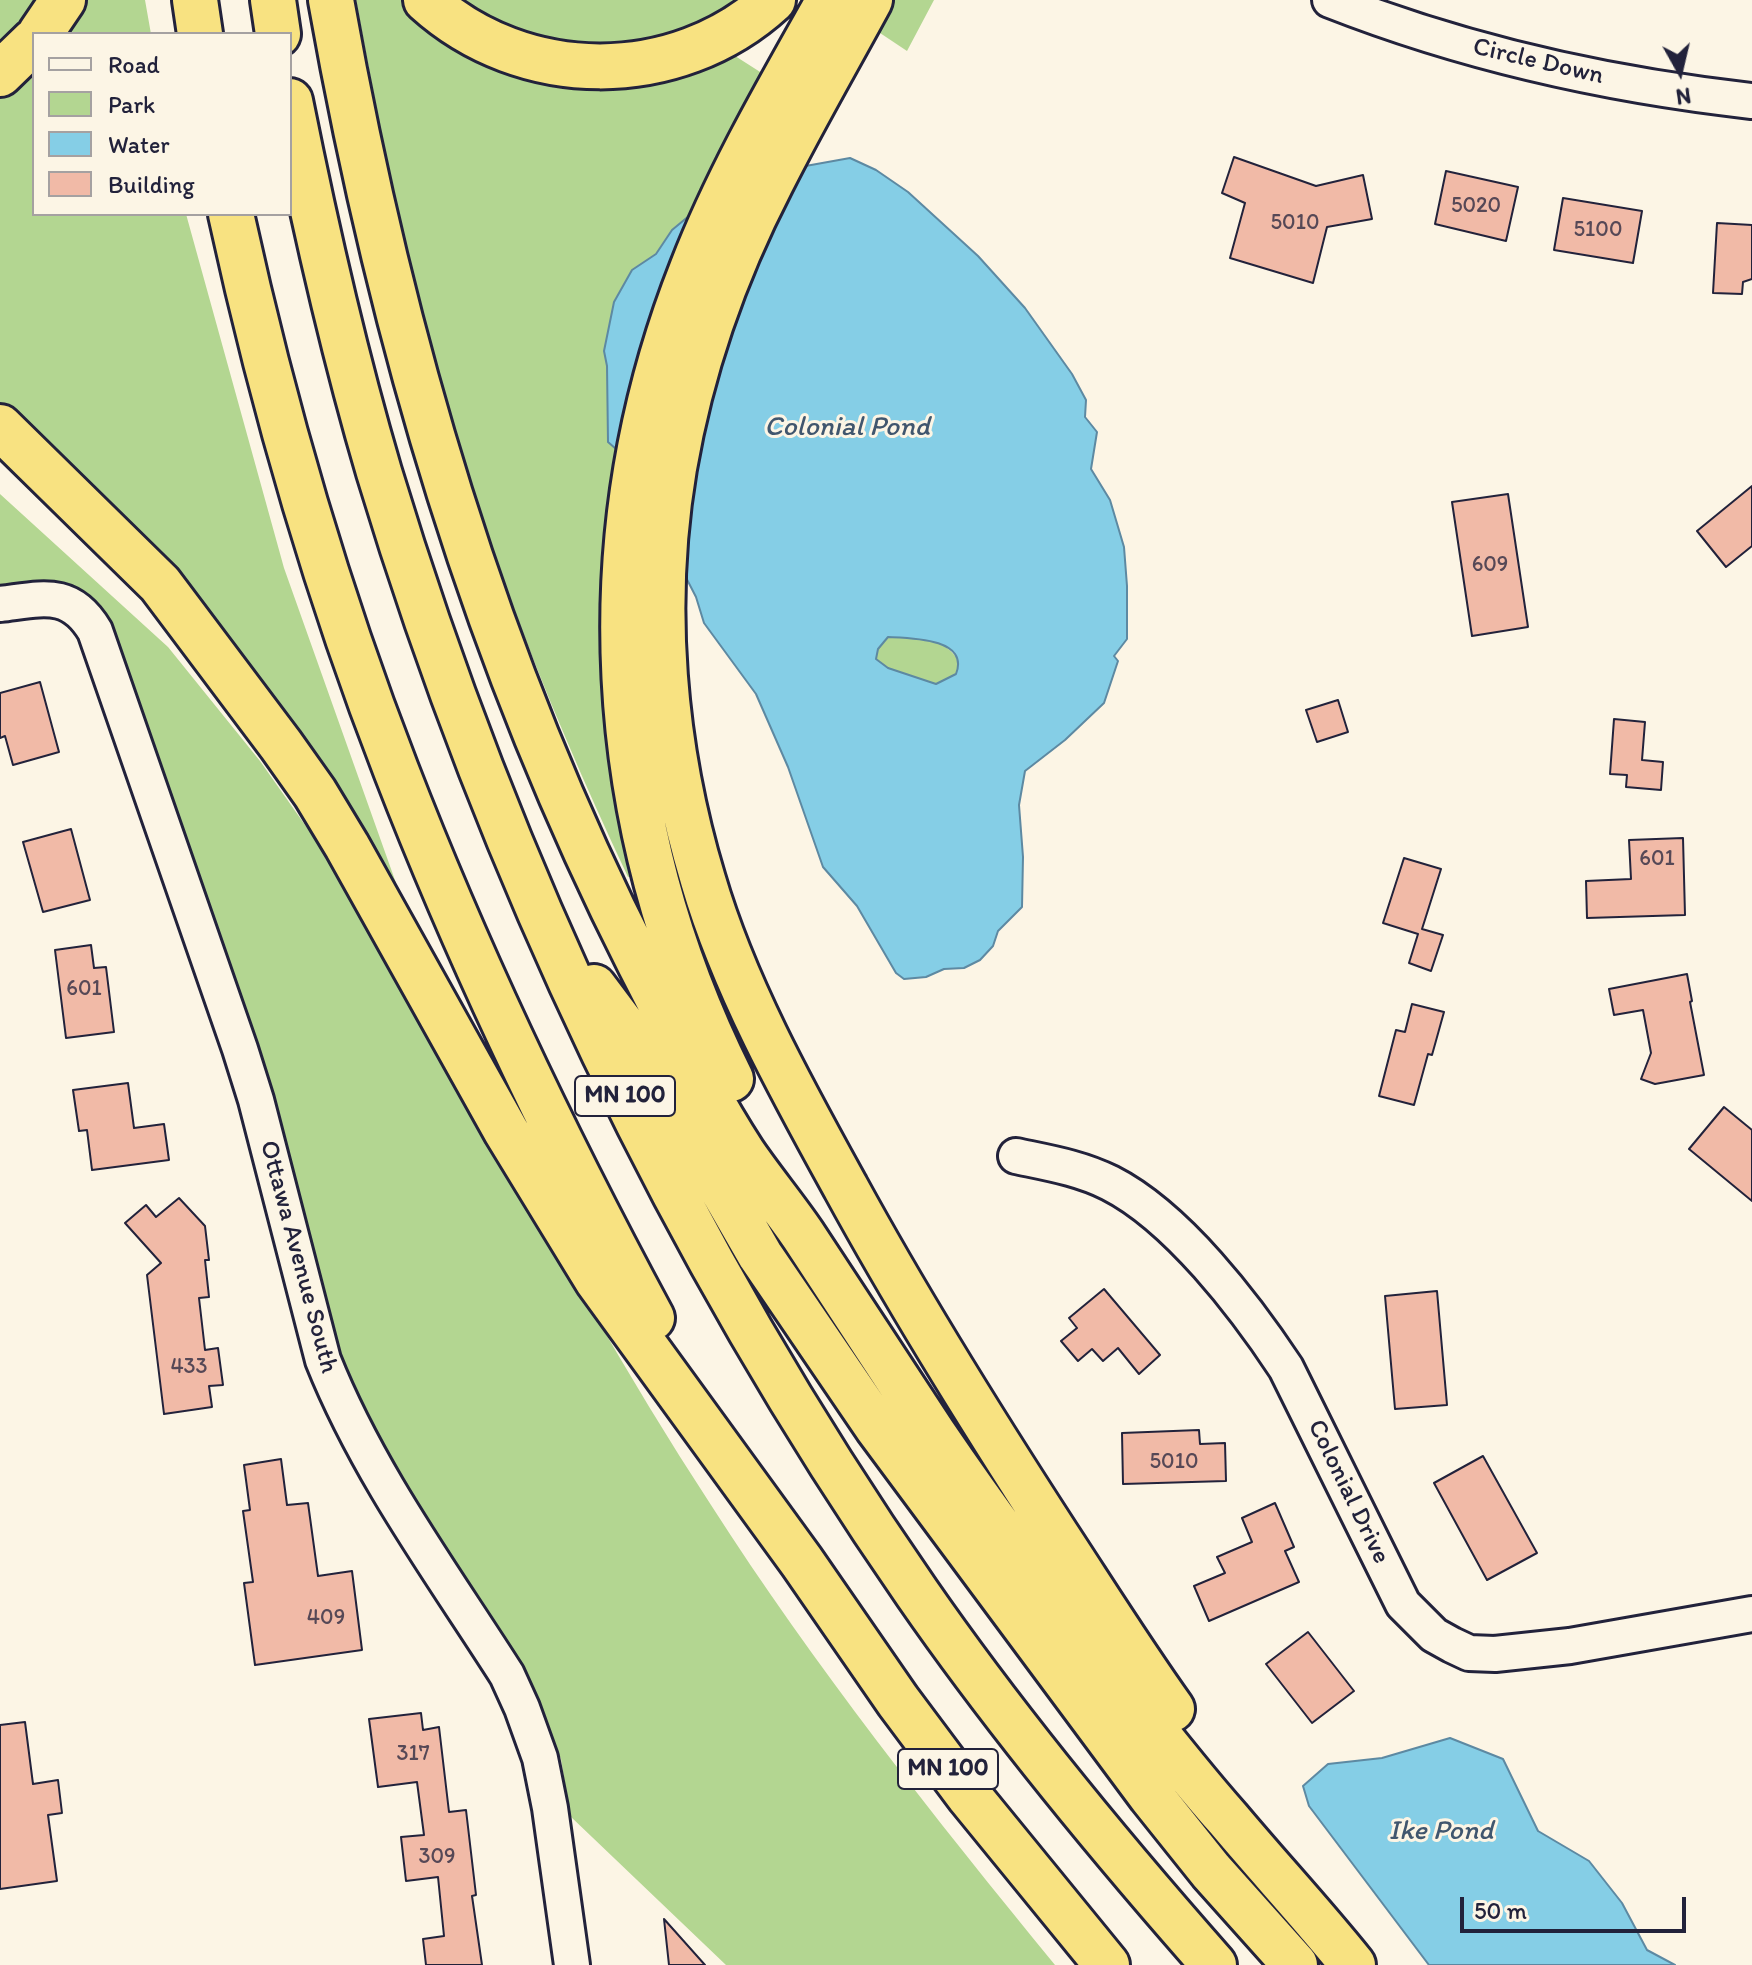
<!DOCTYPE html>
<html>
<head>
<meta charset="utf-8">
<style>
  body { margin:0 }
  #map { position:relative; width:1752px; height:1965px; overflow:hidden; background:#fcf5e5; font-family:Itim,sans-serif }
  canvas { display:block }
  .legend { position:absolute; left:32px; top:32px; width:260px; height:184px; box-sizing:border-box; background:#fcf5e5; border:2px solid #a5a1a1; margin:0; padding:10px 14px; list-style:none; font-size:24px; color:#22223b }
  .legend li { display:flex; align-items:center; gap:16px; height:40px }
  .legend b { width:40px; border:2px solid #a5a1a1 }
  .north { position:absolute; left:1640px; top:32px; width:80px; height:80px; -webkit-text-stroke:6px #fcf5e5; paint-order:stroke; rotate:172deg; font-size:22px; font-weight:700; line-height:32px; text-align:center; color:#22223b }
  .north::after { content:''; display:block; margin:auto; width:28px; height:36px; background:#22223b; clip-path:polygon(50% 0,100% 100%,50% 72%,0 100%) }
  .scale { position:absolute; left:1460px; top:1897px; width:226px; height:36px; box-sizing:border-box; border:4px solid #22223b; border-top:0; padding-left:10px; font-size:24px; line-height:28px; white-space:nowrap; color:#22223b; -webkit-text-stroke:6px #fcf5e5; paint-order:stroke }
</style>
</head>
<body>
<div id="map">
<canvas width="1752" height="1965"></canvas>
<ul class="legend">
<li><b style="height:10px;background:#fcf5e5"></b>Road</li>
<li><b style="height:22px;background:#b3d691"></b>Park</li>
<li><b style="height:22px;background:#85cee6"></b>Water</li>
<li><b style="height:22px;background:#f1baa7"></b>Building</li>
</ul>
<div class="north">N</div>
<div class="scale">50 m</div>
</div>
<script>
const g = document.querySelector('canvas').getContext('2d');
g.lineJoin = 'round';
function paint(path, color) {
  g.fillStyle = color;
  g.fill(path, 'evenodd');
}
function strokePath(path, color, width, dash) {
  g.strokeStyle = color;
  g.lineWidth = width;
  g.lineCap = dash ? 'butt' : 'round';
  g.setLineDash(dash || []);
  g.stroke(path);
}
function label(font, color, halo, rows, align = 'center') {
  g.font = font + ' Itim,sans-serif';
  g.lineWidth = 6;
  g.setLineDash([]);
  g.textBaseline = 'middle';
  g.strokeStyle = halo;
  g.fillStyle = color;
  for (const [text, x, y, turn = 0] of rows) {
    g.save();
    g.translate(x, y);
    g.rotate((+turn || 0) * Math.PI / 180);
    g.textAlign = isNaN(turn) ? turn : align;
    if (halo) g.strokeText(text, 0, 0);
    g.fillText(text, 0, 0);
    g.restore();
  }
}
paint(new Path2D(`
  M0,0H45L0,55Z
  M81,0H145L151,34H60Z
  M356,0H406L452,39L732,54L768,77L701,206L672,230L656,254L632,270L614,302L604,351L607,366L608,442L623,455L635,875L628,877C542,694 468,505 420,309C395,206 375,103 356,0Z
  M451,0H749L663,44L544,46Z
  M889,0H934L907,51L874,29Z
  M34,65V214H186L284,568L396,883L385,889L0,412V94Z
  M0,494L168,647L260,761L317,842L464,1104L476,1103C551,1239 626,1375 711,1505C814,1666 934,1817 1055,1965H726L570,1816L561,1759L527,1682L386,1455L347,1379L111,631C87,575 52,580 0,586Z
  M888,637C914,638 949,636 960,665L956,674L936,684L888,668L876,660L878,649Z`), '#b3d691');
const water = new Path2D(`
  M850,158L876,170L908,192L978,256L1025,308L1072,374L1086,400L1085,417L1097,432L1091,469L1110,500L1124,547L1127,586V639L1114,656L1118,661L1104,703L1065,740L1025,771L1019,805L1023,857L1022,907L998,931L993,946L980,960L964,968L944,969L926,977L904,979L896,973L857,906L823,867L788,767L756,694L704,623L696,597L623,455L608,442L607,366L604,351L614,302L632,270L656,254L672,230L701,206L800,167ZM888,637C910,638 970,638 956,674L936,684L888,668L876,659L878,649Z
  M1450,1738L1503,1759L1538,1831L1589,1861L1622,1903L1647,1950L1675,1965H1429L1309,1806L1303,1786L1328,1764L1382,1758Z`);
paint(water, '#85cee6');
strokePath(water, '#5d89a2', 2);
const building = new Path2D(`
  M1234,157L1316,186L1363,175L1372,219L1327,227L1313,283L1230,258L1245,203L1222,193Z
  M1446,171L1518,187L1506,241L1435,224Z
  M1563,198L1642,211L1633,263L1554,250Z
  M1717,223L1752,225V279L1743,282L1742,294L1713,293Z
  M1752,486V546L1726,567L1697,531Z
  M1508,494L1528,627L1472,636L1452,502Z
  M40,682L59,752L13,765L5,736L0,738V693Z
  M1338,700L1348,732L1317,742L1306,710Z
  M1614,719L1645,722L1642,760L1663,762L1661,790L1626,787L1627,775L1610,774Z
  M71,829L90,900L43,912L23,842Z
  M1683,838L1685,915L1587,918L1586,881L1631,879L1629,840Z
  M1404,858L1441,869L1422,929L1443,935L1431,971L1409,963L1418,934L1383,923Z
  M91,945L94,968L106,967L114,1032L66,1038L55,950Z
  M1687,974L1692,1001L1690,1002L1704,1075L1655,1084L1641,1079L1651,1053L1643,1010L1614,1015L1609,989Z
  M1412,1004L1444,1012L1432,1055L1428,1054L1414,1105L1379,1096L1396,1030L1405,1032Z
  M128,1083L134,1128L164,1124L169,1160L92,1170L87,1130L79,1131L73,1090Z
  M1724,1107L1752,1130V1201L1689,1149Z
  M179,1198L205,1226L209,1260H205L209,1297L199,1298L205,1350L218,1348L223,1385L209,1386L212,1407L164,1414L147,1275L161,1263L125,1223L146,1205L156,1217Z
  M1104,1289L1160,1355L1139,1374L1118,1348L1103,1361L1092,1349L1078,1361L1061,1341L1077,1328L1069,1318Z
  M1437,1291L1447,1405L1395,1409L1385,1296Z
  M1199,1430L1200,1444L1225,1443L1226,1481L1123,1484L1122,1433Z
  M1483,1456L1537,1553L1487,1580L1434,1483Z
  M281,1459L287,1505L308,1503L318,1576L352,1571L362,1650L255,1665L244,1583L253,1582L243,1511L250,1510L244,1465Z
  M1275,1503L1294,1547L1285,1551L1299,1582L1209,1621L1194,1586L1225,1573L1217,1557L1252,1542L1242,1518Z
  M1308,1632L1354,1691L1312,1723L1266,1664Z
  M421,1713L423,1730L439,1727L449,1812L466,1810L476,1895L472,1896L482,1965H426L423,1939L444,1936L438,1877L406,1881L401,1837L424,1835L417,1782L378,1787L369,1719Z
  M25,1722L33,1784L58,1780L62,1813L48,1815L57,1881L0,1889V1725Z
  M664,1919L705,1965H669Z`);
paint(building, '#f1baa7');
strokePath(building, '#22223b', 2);
const minor = new Path2D(`
  M1330,0C1465,53 1608,85 1752,101
  M0,604C42,599 70,589 95,631L240,1049L256,1100L323,1360C368,1473 442,1573 507,1675L522,1708L540,1758L550,1808L572,1965
  M1016,1156C1049,1163 1080,1168 1110,1183C1177,1217 1245,1306 1286,1368L1403,1604L1434,1635L1452,1645L1469,1653L1495,1654L1570,1646L1752,1614`);
const highway = new Path2D(`
  M195,0L200,34
  M273,0L278,34
  M331,0C391,337 485,659 640,964C672,1026 705,1095 743,1153C762,1181 784,1207 803,1235C847,1301 889,1367 933,1433C990,1517 1051,1599 1114,1679C1151,1726 1188,1774 1228,1819C1269,1868 1313,1915 1353,1965
  M426,0C523,88 676,89 773,0
  M870,0C837,61 802,121 771,183C725,272 691,369 674,468C651,604 663,748 703,880C734,986 793,1092 846,1188C911,1307 983,1422 1057,1536C1095,1594 1132,1653 1172,1709
  M40,34L63,0
  M0,74L34,41
  M290,101C315,226 343,350 379,472C499,870 680,1251 917,1593C1007,1723 1109,1846 1214,1965
  M231,214C272,402 326,590 396,770C469,959 556,1140 652,1318
  M0,427L160,584L281,745L315,793L347,846L506,1131L597,1280L802,1562L898,1701L969,1796L1107,1965
  M594,987L645,1055L760,1255L877,1427L1151,1796L1211,1871L1295,1965
  M731,1079C604,824 587,535 692,269C728,176 780,87 829,0`);
strokePath(minor, '#22223b', 40);
strokePath(highway, '#22223b', 50);
strokePath(minor, '#fcf5e5', 34);
strokePath(highway, '#f8e281', 44);
label('22px', '#564856', null, [
  ["5020",1476,206],
  ["5010",1295,223],
  ["5100",1598,230],
  ["609",1490,565],
  ["601",1657,859],
  ["601",84,989],
  ["433",189,1367],
  ["5010",1174,1462],
  ["409",326,1618],
  ["317",413,1754],
  ["309",437,1857]
]);
for (const [x, y, w] of [
  [625,1096,100],
  [948,1769,100]
]) {
  const box = new Path2D();
  box.roundRect(x - w / 2, y - 20, w, 40, 6);
  g.fillStyle = '#fcf5e5';
  g.fill(box);
  strokePath(box, '#22223b', 2);
}
label('bold 24px', '#22223b', null, [
  ["MN 100",625,1096],
  ["MN 100",948,1769]
]);
label('26px', '#22223b', '#fcf5e5', [
  ["Circle Down",1538,62,13],
  ["Ottawa Avenue South",298,1257,75],
  ["Colonial Drive",1348,1492,64]
]);
label('italic 28px', '#40566e', '#fcf5e5', [
  ["Colonial Pond",847,428],
  ["Ike Pond",1441,1832]
]);
</script>
</body>
</html>
